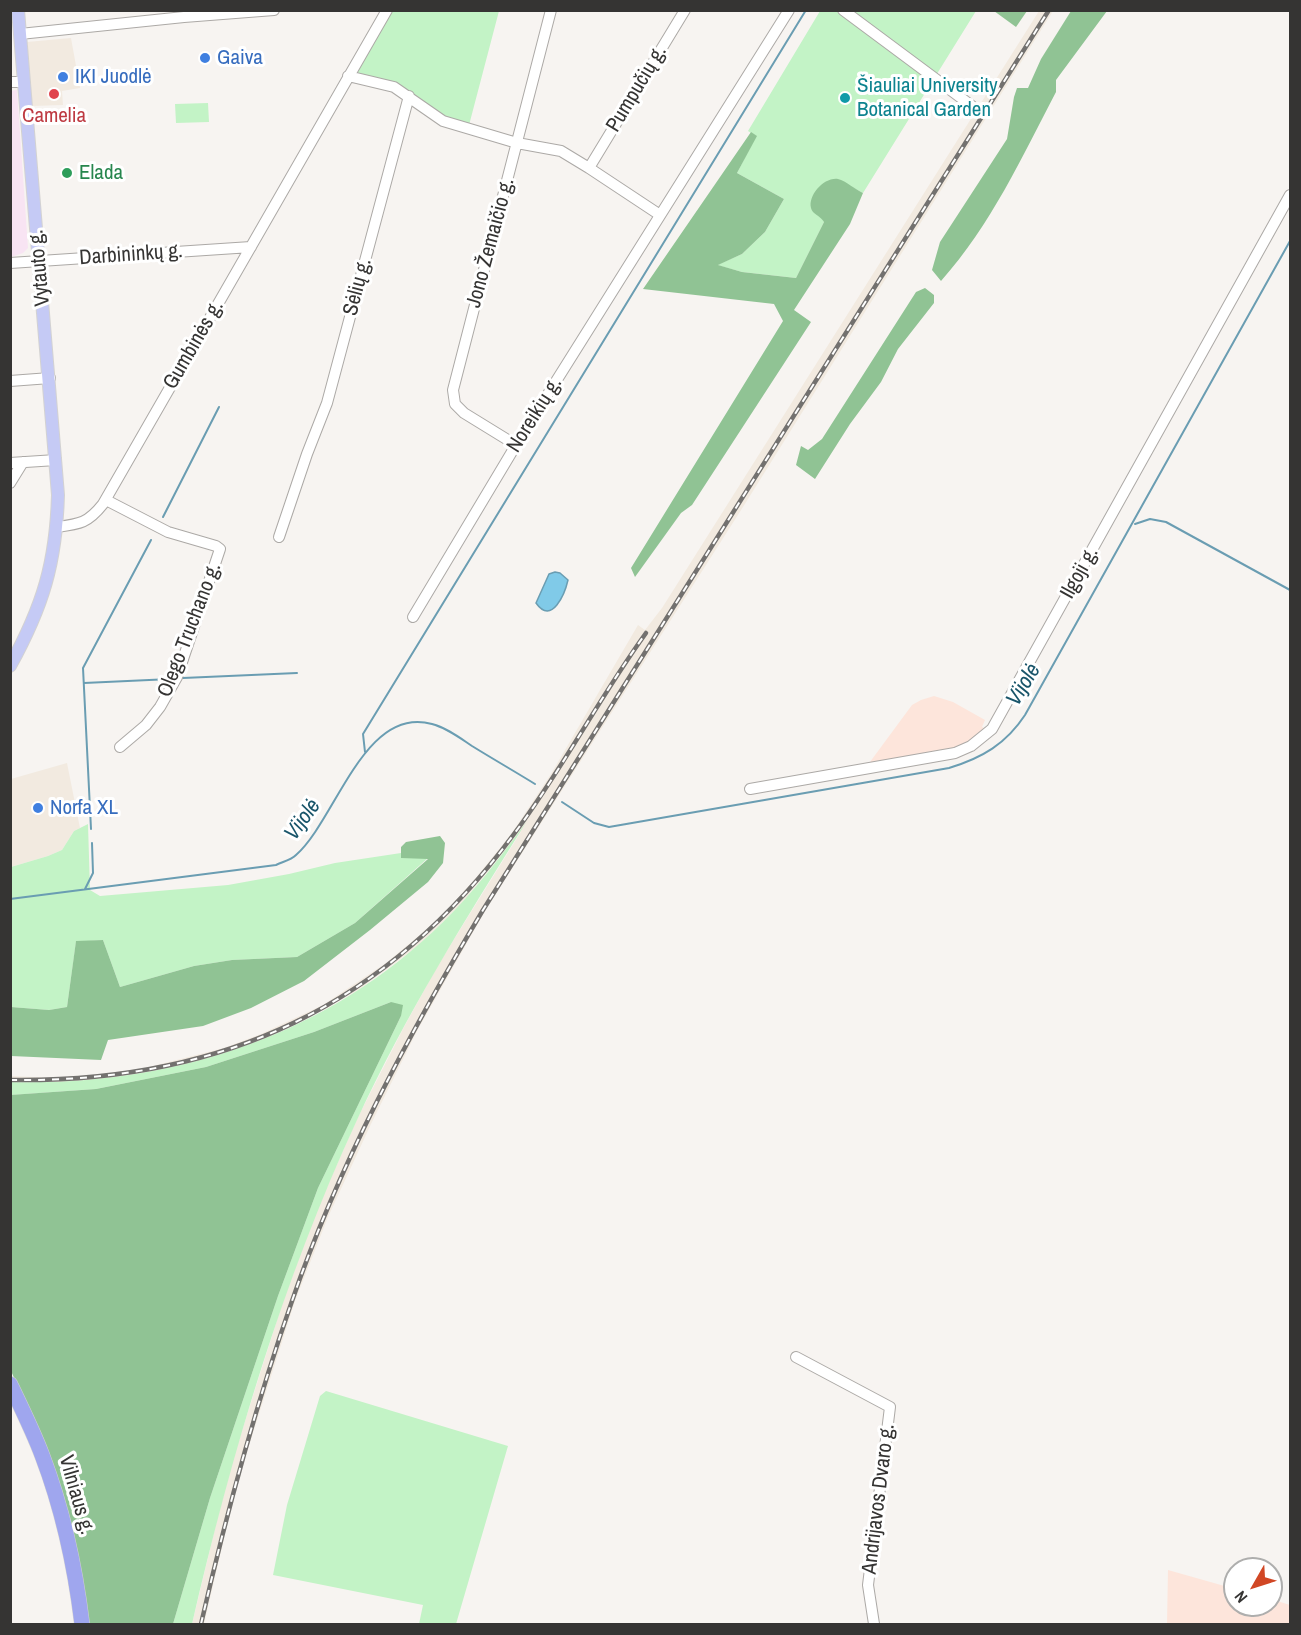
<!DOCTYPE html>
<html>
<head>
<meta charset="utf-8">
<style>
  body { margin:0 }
  #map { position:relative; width:1301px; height:1635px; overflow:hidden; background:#f7f4f1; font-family:"Archivo Narrow",sans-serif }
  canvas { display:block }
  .frame { position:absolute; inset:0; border:12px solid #353433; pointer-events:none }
  .north { position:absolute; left:1223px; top:1557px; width:60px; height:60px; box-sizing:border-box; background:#fff; border:2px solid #aeaead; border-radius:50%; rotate:231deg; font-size:16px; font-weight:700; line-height:24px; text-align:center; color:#353433 }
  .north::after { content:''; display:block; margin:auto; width:21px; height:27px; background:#d14725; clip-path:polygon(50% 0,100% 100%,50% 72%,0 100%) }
</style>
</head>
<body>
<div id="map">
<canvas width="1301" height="1635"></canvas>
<div class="frame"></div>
<div class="north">N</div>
</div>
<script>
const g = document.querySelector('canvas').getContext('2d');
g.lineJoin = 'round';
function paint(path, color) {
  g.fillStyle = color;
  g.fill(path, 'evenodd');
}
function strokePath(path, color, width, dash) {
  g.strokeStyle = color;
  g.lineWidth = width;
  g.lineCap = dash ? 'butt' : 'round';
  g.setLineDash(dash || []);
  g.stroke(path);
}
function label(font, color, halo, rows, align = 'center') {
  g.font = font + ' "Archivo Narrow",sans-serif';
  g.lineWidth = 6;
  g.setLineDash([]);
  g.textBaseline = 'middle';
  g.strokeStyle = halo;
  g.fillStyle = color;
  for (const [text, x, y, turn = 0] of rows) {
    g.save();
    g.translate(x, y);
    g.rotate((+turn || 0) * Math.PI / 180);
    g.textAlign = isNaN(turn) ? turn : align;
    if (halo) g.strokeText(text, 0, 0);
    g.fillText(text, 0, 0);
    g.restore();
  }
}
paint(new Path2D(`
  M1039,11H1053L743,507L485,911L417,1031L371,1124L328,1217L295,1301L245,1458L228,1521L204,1624H192L217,1520L234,1456L284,1298L315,1214L357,1119L404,1027L438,965L522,830L462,903L418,946L360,989L327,1008L264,1039L195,1063L102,1080L57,1083L11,1082V1076L56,1078L99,1075L145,1068L224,1048L261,1034L323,1005L386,963L438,920L475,879L512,833L551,774L638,625L645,630L662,608Z
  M71,38L80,88L62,91L63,105L32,106L27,42Z
  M67,763L80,828L74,831L62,850L48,856L11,867V779Z`), '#f2eae0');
paint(new Path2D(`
  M934,696L953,702L985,720L982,727L988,730L965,747L867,766L912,705L921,700Z
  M1168,1570L1235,1589V1605H1271V1599L1290,1605V1624H1167Z`), '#fde5db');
paint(new Path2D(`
  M17,90L28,248L23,253L11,257L10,91Z`), '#f8e4f3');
paint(new Path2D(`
  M387,11H499L468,129L409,96L348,76Z
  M820,11H976L863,193L837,179L813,211L823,218L824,222L796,278L742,272L717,265L742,254L765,232L784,199L737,173L756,136L748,131Z
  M208,103L209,122L176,123L175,104Z
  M527,821C466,918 405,1016 357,1120C282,1282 232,1452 192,1624H173L210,1498L278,1296L318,1188L401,1016L391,1002L314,1032L206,1067L96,1089L11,1095V1082C171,1086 326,1037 443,922C474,892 501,856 527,821Z
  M88,824L90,890L100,896L228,885L289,874L335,863L401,853L402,858H428L355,923L297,957L232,960L194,966L120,987L103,940L76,942L67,1007L49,1010L11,1007V867L48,856L62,850L74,831Z
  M326,1391L508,1446L456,1624H419L423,1605L273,1575L287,1505L320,1396Z`), '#c3f3c6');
paint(new Path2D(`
  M994,11H1027L1016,27Z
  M1071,11H1107L1056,80V92C1022,157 991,225 941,281L932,270L940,242L1007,139L1014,97L1017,88H1028L1041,59Z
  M751,132L757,136L737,173L784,199L765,232L742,254L718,265L742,272L796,278L824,222C821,216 812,214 811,208C808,195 824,177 838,179C846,181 856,190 863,193L850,224L794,310L811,322L692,505L681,513L635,577L631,568L783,321L774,304L643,289Z
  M925,288L934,295V303L898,349L881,382L850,424L815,479L796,465L801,446L808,450L822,439L916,292Z
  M440,836L445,843L443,863L428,882L370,930L304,981L251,1008L203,1026L108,1040L101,1060L11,1056V1007L49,1010L67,1007L76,941L103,940L120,987L194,966L232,960L297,957L355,923L428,859L401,858V847L406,842Z
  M391,1002L403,1005L401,1016L318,1188L278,1296L210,1498L173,1624H87L25,1402L11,1371L10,1095L96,1089L206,1067L314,1032Z`), '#90c394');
const water = new Path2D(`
  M555,572L560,573L568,580C565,593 552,626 536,603L549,574Z`);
paint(water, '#80cae8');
strokePath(water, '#6a9db2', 1.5);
strokePath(new Path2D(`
  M163,517L219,407
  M1135,524L1150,519L1166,522L1290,590
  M183,678L297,673
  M84,683L171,679
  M365,752L363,734L806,10
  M562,802L594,823L609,827L949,768C982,758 1006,744 1025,715L1290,241
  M91,829L83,668L151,540
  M85,889L93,873L92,843
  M10,899L276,865C282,862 291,860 296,855C336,820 364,705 432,724C447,728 460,738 472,746C493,759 514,771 535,784`), '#6a9db2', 2);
const minor = new Path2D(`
  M843,10L972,106
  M20,34L184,17L274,10
  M348,76L394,87L443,121L517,143L561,151L589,168L660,215
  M10,82H24
  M589,168L685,10
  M10,263L251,247
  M10,381L50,378
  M516,445L464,413L455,404L453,390L551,10
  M10,463L56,460
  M10,483L23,462
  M106,500L168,532L216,546L220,549L177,677L160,707L146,725L120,747
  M57,527C80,524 88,523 103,504L387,10
  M279,537L307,454L327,403L409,96
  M413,617L516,445L789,10
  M750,789L955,753L971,746L992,729L1290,195
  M796,1357L890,1407L868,1585L874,1624`);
const major = new Path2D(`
  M10,666C43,606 56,563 58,495L18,10`);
const highway = new Path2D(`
  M10,1384C21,1407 33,1431 42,1455C63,1510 75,1566 82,1624`);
strokePath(minor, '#aca9a6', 12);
strokePath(major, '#d3d2d2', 14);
strokePath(highway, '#d3d2d2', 16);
strokePath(minor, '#fff', 10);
strokePath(major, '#c5caf5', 12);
strokePath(highway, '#9fa6ee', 15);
const rail = new Path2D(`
  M10,1080C223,1083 387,1006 514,834C562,770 599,698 646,633
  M201,1624C226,1515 255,1407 292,1301C339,1164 409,1034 483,910L1049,10`);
strokePath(rail, '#73716f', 4.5);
strokePath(rail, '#fff', 2, [7]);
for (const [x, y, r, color] of [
  [205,58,6,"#3f7fe0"],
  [63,77,6,"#3f7fe0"],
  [54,94,6,"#e0444e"],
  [845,98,6,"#0f9aa8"],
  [67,173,6,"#2e9e5b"],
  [38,808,6,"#3f7fe0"]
]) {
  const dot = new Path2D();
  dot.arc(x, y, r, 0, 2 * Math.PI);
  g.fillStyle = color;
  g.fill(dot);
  strokePath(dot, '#fff', 2);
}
label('21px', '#366cbe', '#fff', [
  ["Gaiva",217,58],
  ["IKI Juodlė",75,77],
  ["Norfa XL",50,808]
], 'left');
label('21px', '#0d838f', '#fff', [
  ["Šiauliai University",857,86],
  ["Botanical Garden",857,110]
], 'left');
label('21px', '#353433', '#fff', [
  ["Pumpučių g.",637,89,-59],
  ["Jono Žemaičio g.",491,243,-75],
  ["Darbininkų g.",131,255,-4],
  ["Vytauto g.",40,268,-95],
  ["Sėlių g.",358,287,-75],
  ["Gumbinės g.",194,345,-60],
  ["Noreikių g.",535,415,-58],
  ["Ilgoji g.",1080,573,-61],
  ["Olego Truchano g.",190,630,-69],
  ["Vilniaus g.",76,1495,74],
  ["Andrijavos Dvaro g.",879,1499,-83]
]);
label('21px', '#be3a42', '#fff', [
  ["Camelia",54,116]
]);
label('21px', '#27864d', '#fff', [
  ["Elada",79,173]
], 'left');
label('italic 22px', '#19556a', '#fff', [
  ["Vijolė",1024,685,-59],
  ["Vijolė",303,820,-54]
]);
</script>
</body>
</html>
